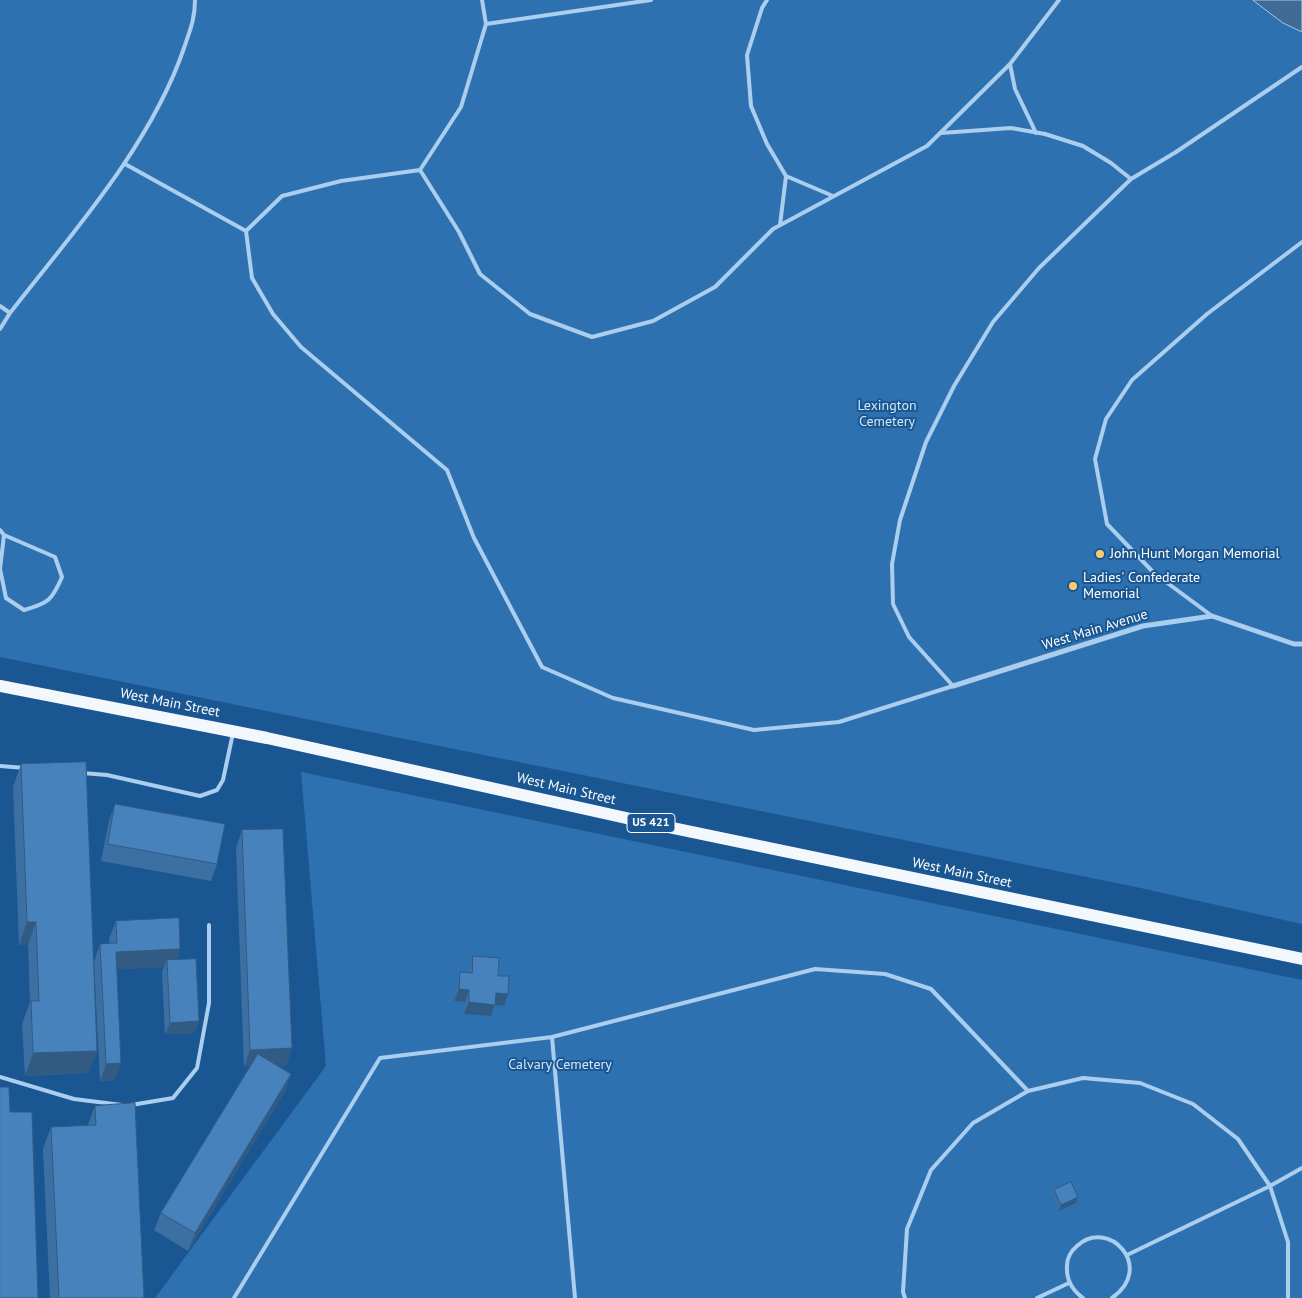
<!DOCTYPE html>
<html>
<head>
<meta charset="utf-8">
<style>
  body { margin:0 }
  canvas { display:block; background:#1a5692 }
</style>
</head>
<body>
<canvas width="1302" height="1298"></canvas>
<script>
const g = document.querySelector('canvas').getContext('2d');
g.lineJoin = 'round';
function paint(path, color) {
  g.fillStyle = color;
  g.fill(path, 'evenodd');
}
function strokePath(path, color, width, dash) {
  g.strokeStyle = color;
  g.lineWidth = width;
  g.lineCap = dash ? 'butt' : 'round';
  g.setLineDash(dash || []);
  g.stroke(path);
}
function label(font, color, halo, rows, align = 'center') {
  g.font = font + ' "PT Sans",sans-serif';
  g.lineWidth = 4;
  g.setLineDash([]);
  g.textBaseline = 'middle';
  g.strokeStyle = halo;
  g.fillStyle = color;
  for (const [text, x, y, turn = 0] of rows) {
    g.save();
    g.translate(x, y);
    g.rotate((+turn || 0) * Math.PI / 180);
    g.textAlign = isNaN(turn) ? turn : align;
    if (halo) g.strokeText(text, 0, 0);
    g.fillText(text, 0, 0);
    g.restore();
  }
}
paint(new Path2D(`
  M0,0H1302V924L1136,887L0,657Z
  M301,772L1302,980V1298H155L326,1066Z`), '#2d71b1');
const water = new Path2D(`
  M1253,0H1302V32L1283,23Z`);
paint(water, '#406b96');
strokePath(water, '#9ecaf1', 1);
strokePath(new Path2D(`
  M767,0L762,8L747,55L751,106L767,144L786,176L833,196
  M1059,0L1010,64L927,146L773,229L715,287L653,321L592,337L530,314L480,274L459,232L420,170L341,181L282,196L246,231L252,278L273,314L301,347L447,470L474,538L542,667L613,698L754,730L839,722L953,686L909,637L893,604L892,564L900,520L926,442L954,386L993,322L1039,268L1131,179L1176,152L1302,67
  M486,24L651,0
  M1010,64L1015,89L1036,133
  M941,133L1011,128L1045,134L1083,146L1111,163L1131,179
  M125,164L246,231
  M420,170L461,107L486,24L482,0
  M780,225L786,176
  M0,306L10,313C73,232 151,145 184,48C190,30 195,19 195,0
  M0,329L10,313
  M0,530L4,535L55,557L62,577C52,600 49,603 24,610L6,598L0,569L4,535
  M1212,616L1154,573L1107,524L1095,459L1106,419L1132,380L1207,314L1302,242
  M0,766L25,768
  M82,773L107,775L200,796L217,790L223,780L233,733
  M552,1037L815,969L885,974L931,989L1028,1091
  M0,1077L74,1099L122,1105
  M131,1105L173,1098L197,1068L209,1003V925
  M1127,1255L1270,1186L1302,1168
  M234,1298L380,1058L552,1037L575,1298
  M905,1298L903,1292L907,1229L931,1170L973,1123L1028,1091L1083,1078L1140,1083L1193,1104L1238,1139L1270,1186L1288,1242V1298
  M1037,1298L1069,1283
  M1083,1298C1072,1290 1066,1280 1067,1266C1067,1258 1071,1251 1077,1246C1108,1217 1156,1267 1112,1298`), '#abceef', 4);
strokePath(new Path2D(`
  M953,686L1143,626L1212,616L1294,644H1302`), '#abceef', 5);
strokePath(new Path2D(`
  M0,686L267,738L644,822L1302,959`), '#f3f8ff', 12);
paint(new Path2D(`
  M21,764L97,1051L88,1073L25,1076L22,1024L30,1002L28,945H19L13,787Z
  M115,804L217,864L211,881L101,861L109,821Z
  M242,830L292,1048L286,1066H278L291,1074L285,1091L188,1251L154,1230L161,1213L250,1067H244L236,848Z
  M116,921L180,949L177,960L195,1033L165,1034L162,972L164,967L117,969L115,1080L100,1081L94,962L100,944H110L109,939Z
  M473,956L498,976L504,1006L495,1005L491,1016L464,1014L465,1002L454,1001L456,984L460,972L468,973L469,968Z
  M135,1103L144,1298H50L43,1149L51,1127L88,1125L95,1106Z
  M1054,1190L1078,1197L1076,1203L1059,1211L1052,1196Z`), '#3d70a2');
paint(new Path2D(`
  M27,922H36L28,945H19Z
  M180,949L174,967L167,960L164,967L110,970L116,952Z
  M459,989L469,990L465,1002L454,1001Z
  M496,993L508,994L504,1006L495,1005L491,1016L464,1014L469,1002Z
  M199,1021L195,1033L165,1034L170,1023Z
  M292,1048L286,1066L244,1067L250,1050Z
  M97,1051L88,1073L25,1076L33,1053Z
  M121,1063L115,1080L100,1081L106,1064Z
  M291,1074L285,1091L188,1251L195,1233Z
  M1078,1197L1076,1203L1059,1211L1061,1205Z`), '#325b84');
const building = new Path2D(`
  M86,762L97,1051L33,1053L31,1001H39L36,922H27L21,764Z
  M115,804L225,824L217,864L108,844Z
  M283,829L292,1048L250,1050L242,830Z
  M179,918L180,949L116,952L121,1063L106,1064L100,944L117,943L116,921Z
  M473,956L499,958L498,976H509L508,994L496,993L495,1005L469,1002V990L459,989L460,972L472,973Z
  M196,959L199,1021L170,1023L167,960Z
  M258,1054L291,1074L195,1233L161,1213Z
  M0,1087H9L10,1112H32L38,1298H0Z
  M135,1103L144,1298H59L51,1127L96,1125L95,1106Z
  M1071,1182L1078,1197L1061,1205L1054,1190Z`);
paint(building, '#4782bc');
strokePath(building, '#325b84', 1);
for (const [x, y, r, color] of [
  [1100,554,5,"#ffca69"],
  [1073,586,5,"#ffca69"]
]) {
  const dot = new Path2D();
  dot.arc(x, y, r, 0, 2 * Math.PI);
  g.fillStyle = color;
  g.fill(dot);
  strokePath(dot, '#1a5692', 2);
}
for (const [x, y, w] of [
  [651,823,48]
]) {
  const box = new Path2D();
  box.roundRect(x - w / 2, y - 9.5, w, 19, 4);
  g.fillStyle = '#1a5692';
  g.fill(box);
  strokePath(box, '#fff', 1);
}
label('bold 12px', '#fff', null, [
  ["US 421",651,823]
]);
label('14px', '#d1e7fb', '#1a5692', [
  ["Lexington",887,406],
  ["Cemetery",887,422],
  ["Calvary Cemetery",560,1065]
]);
label('14px', '#fff', '#1a5692', [
  ["John Hunt Morgan Memorial",1110,554],
  ["Ladies' Confederate",1083,578],
  ["Memorial",1083,594]
], 'left');
label('14px', '#fff', '#1a5692', [
  ["West Main Avenue",1095,630,-17],
  ["West Main Street",170,703,11],
  ["West Main Street",566,789,13],
  ["West Main Street",962,873,12]
]);
</script>
</body>
</html>
